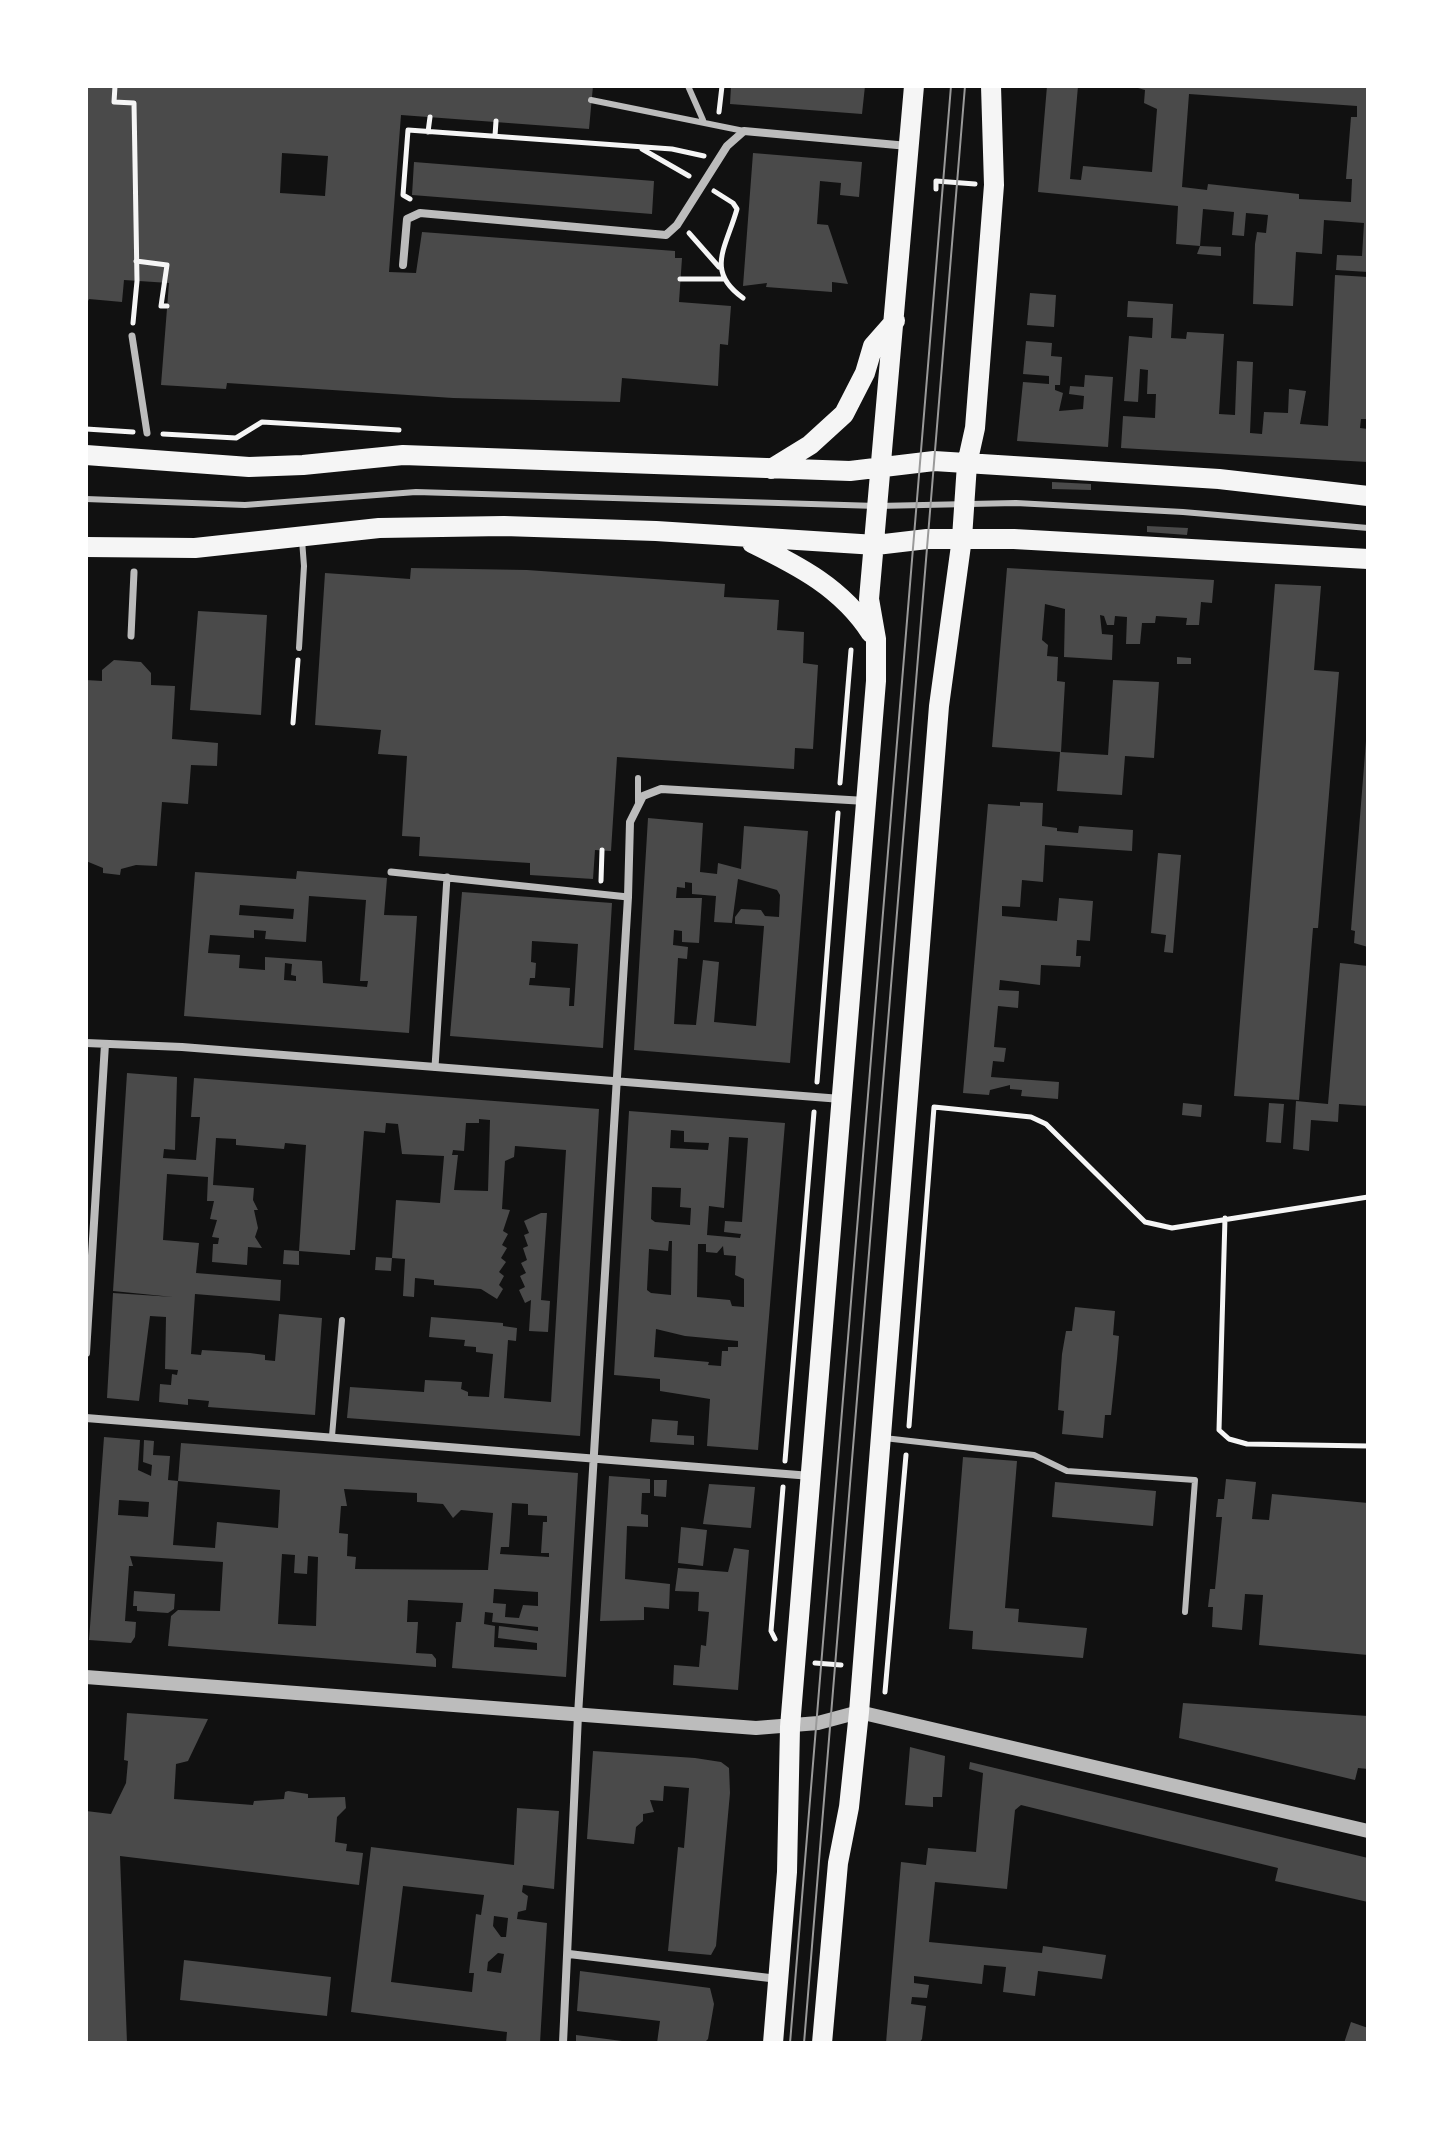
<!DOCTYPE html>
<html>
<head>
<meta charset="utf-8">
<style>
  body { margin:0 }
  #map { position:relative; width:1454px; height:2129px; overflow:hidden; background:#111; font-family:Figtree,sans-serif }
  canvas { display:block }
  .frame { position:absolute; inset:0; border:88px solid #fff; pointer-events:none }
</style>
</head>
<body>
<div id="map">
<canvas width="1454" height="2129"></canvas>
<div class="frame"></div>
</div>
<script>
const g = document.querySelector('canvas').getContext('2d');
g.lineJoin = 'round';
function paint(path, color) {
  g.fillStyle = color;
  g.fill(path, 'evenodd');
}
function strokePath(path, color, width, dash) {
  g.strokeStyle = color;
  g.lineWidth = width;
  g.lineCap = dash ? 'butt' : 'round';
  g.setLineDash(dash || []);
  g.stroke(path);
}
paint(new Path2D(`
  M86,86H593L589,129L401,115L389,272L416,273L422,232L675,251V258H682L679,302L731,306L728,345L720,344L718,386L622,378L620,402L453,398L227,383L226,389L161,385L169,283L124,280L122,302L89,299L86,305ZM282,153L328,156L325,196L280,193Z
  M731,86H865L862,114L730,104Z
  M1047,86H1078L1070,179L1081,180L1083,166L1152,172L1157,109L1144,103L1145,90L1131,86H1368V272L1336,270L1337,255L1362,256L1364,223L1324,220L1322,254L1296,252L1293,306L1253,304L1255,244L1257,232L1266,233L1268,215L1246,213L1244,236L1232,235L1234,212L1203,209L1200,246L1221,247V256L1197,254L1200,246L1176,244L1178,206L1038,192ZM1189,94L1357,106V117H1351L1346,179H1352L1351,202L1299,199V194L1208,184L1207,190L1182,187Z
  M753,153L862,162L859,197L840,195L841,183L820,181L817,224L828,225L848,284L832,282V292L766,287L767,283L743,286Z
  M414,162L654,181L652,214L412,195Z
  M1335,275L1368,277V419H1361L1360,428L1368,429V462L1121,448L1123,416L1155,418L1156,394H1147L1148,370L1140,369L1138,402L1124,401L1129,336L1152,338L1153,318L1127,317L1128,301L1173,304L1171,338L1186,339L1187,332L1224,334L1219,414L1235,415L1237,361L1253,362L1250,433L1262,434L1264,412L1288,413L1289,389L1306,391L1300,424L1328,426Z
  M1030,293L1056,295L1054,327L1027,325Z
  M1026,341L1052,343L1051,356L1062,357L1060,385H1055V390L1063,393L1059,411L1083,409L1084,396L1069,394L1070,386L1084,387L1085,375L1113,377L1108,447L1017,441L1023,382L1049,384V376L1023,374Z
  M1052,482L1091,484V490L1052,489Z
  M1147,526L1188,528L1187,535L1147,532Z
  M411,568L527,570L725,584L724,597L779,600L777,630L804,632L803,663L818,665L813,749L795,748L794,769L617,757L611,851L595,850L593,879L530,875V863L419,856L420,837L402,836L407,756L378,754L381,730L315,725L325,573L410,579Z
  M1007,568L1214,580L1212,603L1201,602L1199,625H1186L1187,618L1156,616L1155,623H1142L1140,644H1126L1127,617L1115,616L1114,625H1107L1104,616L1100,615L1102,634L1113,635L1112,660L1064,657L1065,609L1045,604L1042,640L1048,645L1047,656L1058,657L1057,681L1065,682L1061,752L1108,755L1113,680L1159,682L1154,758L1125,756L1122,795L1057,791L1060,752L992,747Z
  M1275,584L1321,586L1314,670L1339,672L1318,928H1313L1299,1100L1234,1096Z
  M198,611L267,615L261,715L190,710Z
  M1177,657L1191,658V664H1177Z
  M114,660L141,662L151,673V685L175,686L172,739L218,743L217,766L191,765L188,804L162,802L157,866L136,865L121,869L120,875L103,873V868L86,861V680L102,681V670Z
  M1366,741H1368V947L1354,943L1355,931L1351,930Z
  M1020,802L1043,803L1042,826L1057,828V831L1078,833L1079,826L1133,830L1132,851L1045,845L1043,882L1022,880L1020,907L1002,906V916L1057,921L1059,898L1093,901L1090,941L1077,940L1076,956H1081L1080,967L1041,965L1040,985L1000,980L999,990L1019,991L1018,1008L998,1006L994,1047L1006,1048L1004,1062L993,1061L991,1077L1059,1082L1058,1099L1021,1096L1022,1090L1010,1089V1085L990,1090L989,1095L963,1093L988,804L1020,806Z
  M648,818L703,823L700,872L717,874L718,863L741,869L744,826L808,831L790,1063L634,1050ZM738,879L777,890L780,895L779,917L765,916L761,910L741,909L735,917V924L764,926L756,1026L714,1022L719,962L703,960L696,1025L674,1024L678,958L687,959L688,947L673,945L674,930L682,931V942L699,943L702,898H676L677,887L685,888V882L692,883V894L716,896L714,922L732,923Z
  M1158,853L1181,855L1173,953L1164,952L1166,935L1151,933Z
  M297,871L387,878L384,915L417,916L409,1033L184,1016L195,872L296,879ZM309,896L366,900L360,981H368L367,987L323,983L322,961L265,957V970L239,968L240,955L208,953L210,935L254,938V930L266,931L265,939L306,942ZM240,905L294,909L293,919L239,915ZM285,963L292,964L291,975L296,976V981L284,980Z
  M462,892L612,903L603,1048L450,1036ZM532,941L578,944L574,1006H569L570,988L529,985L530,978H535L536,963L531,962Z
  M1340,963L1368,966V1106L1339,1104L1338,1122L1311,1120L1309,1151L1293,1149L1296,1101L1328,1104Z
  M127,1073L177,1077L175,1150L164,1149L163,1158L196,1160L200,1117H191L194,1078L599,1109L580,1436L347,1418L350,1387L424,1392L425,1380L462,1382L461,1389L468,1392V1396L489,1397L493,1354L476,1352V1347L464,1346L465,1340L429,1337L431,1317L503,1323V1326L517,1328L516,1341L508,1340L504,1398L551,1402L566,1150L515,1146L514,1157L505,1161L502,1209L510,1210L503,1231L508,1234L502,1245L507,1248L501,1258L506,1262L499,1272L504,1276L499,1285L503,1289L497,1299L481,1289L434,1285V1280L415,1278L414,1297L403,1296L405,1259L392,1258L391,1271L375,1270L376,1257L392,1258L396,1200L440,1203L444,1156L402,1154L398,1124L386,1123L385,1133L364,1131L355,1250H350V1255L299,1251L306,1145L285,1143L284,1149L236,1145V1139L216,1138L213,1185L254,1188L253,1200L258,1210H254L258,1228L255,1237L262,1248L248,1247L247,1265L212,1262L213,1244H218L219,1238L212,1237L217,1220L210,1219L214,1201H207L208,1177L167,1174L163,1240L199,1243L196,1273L281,1280L280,1301L195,1294L191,1354L201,1355L202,1350L250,1353L265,1355V1360L275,1361L279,1314L322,1318L315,1415L208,1407L209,1401L188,1399V1405L159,1402L160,1384L171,1385L172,1374L177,1375L178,1370L165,1369L166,1317L150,1316L139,1401L107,1398L113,1293L173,1297L113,1291ZM479,1119L490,1120L488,1191L454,1190L458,1155H452L453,1150L464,1151L466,1123H479Z
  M1183,1103L1202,1105L1201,1117L1182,1115Z
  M1269,1103L1284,1104L1281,1143L1266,1142Z
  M629,1111L785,1123L758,1450L707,1446L710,1399L660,1391V1379L614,1375ZM671,1130L684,1131V1142L709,1143L708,1150L670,1148ZM729,1137L748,1138L742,1222L725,1221L724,1232L741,1234L740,1238L707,1235L709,1206L724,1208ZM652,1187L681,1188L680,1207L691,1208L690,1225L655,1222L651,1219ZM669,1241H672L671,1295L651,1293L647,1290L649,1249L668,1251ZM698,1244H706V1252L717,1253L723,1246L724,1255L736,1256L735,1275L744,1279V1307L732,1306L730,1300L697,1297ZM656,1329L685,1336L738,1341V1347H728V1351H722L721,1366L708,1365L709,1362L654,1357Z
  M541,1213H547L541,1300L550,1301L548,1332L529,1331L531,1300L525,1303L519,1290L525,1287L520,1276L526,1273L521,1263L527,1260L523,1248L528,1246L524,1235L529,1233L524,1221Z
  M284,1250L299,1251V1265L283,1264Z
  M1075,1307L1115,1311L1113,1335L1119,1336L1117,1359L1111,1415H1105L1103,1438L1062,1434L1064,1411L1058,1410L1062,1354L1066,1331H1072Z
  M652,1419L678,1421L677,1435L694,1436V1445L650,1442Z
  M104,1437L140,1440L138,1470L151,1476L152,1465L143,1462L144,1440L154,1441L153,1455L170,1456L168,1480L178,1481L173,1545L215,1548L217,1522L278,1528L280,1490L178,1481L181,1443L578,1473L566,1677L452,1668L456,1622H461L463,1603L408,1600L407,1622H418L416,1653L432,1654L436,1659V1667L168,1646L171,1616L178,1610L220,1611L223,1562L130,1556L133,1566H129L125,1621L136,1622L135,1637L131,1643L89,1640ZM344,1489L417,1493V1502L443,1504L453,1518L461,1510L493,1513L488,1570L355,1569L356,1557L347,1556L348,1534L339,1533L341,1506H347ZM119,1500L149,1502L148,1517L118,1515ZM512,1503L528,1504V1515L547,1516V1522H543L541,1553H549V1557L500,1554L501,1547H509ZM282,1554L295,1555L294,1573L307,1574L308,1556L318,1557L316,1626L278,1624ZM494,1589L538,1592V1606L523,1605L519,1618L505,1617L506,1604L493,1603ZM485,1612L493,1613L492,1622L538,1627V1631L499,1626L498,1638L537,1643V1650L494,1647L495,1626L484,1624Z
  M963,1457L1017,1461L1005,1608L1019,1609L1018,1622L1087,1628L1083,1658L972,1649L973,1631L949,1629Z
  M609,1476L650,1479V1493H642L641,1514L648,1515V1527L627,1526L625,1579L670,1584L669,1609L644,1607V1620L600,1621Z
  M1226,1479L1256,1482L1252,1519L1269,1520L1272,1494L1368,1503V1655L1259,1645L1263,1595L1245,1594L1242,1630L1212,1627L1213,1607H1208L1210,1589H1215L1222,1517H1216L1218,1499H1224Z
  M654,1480H667L666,1497L654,1496Z
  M1055,1482L1156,1491L1153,1526L1052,1517Z
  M709,1484L755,1487L751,1528L703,1524Z
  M681,1527L707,1530L703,1566L678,1563Z
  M734,1548L749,1550L738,1690L673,1685L674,1665L699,1667L701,1645L706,1646L709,1612L698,1611L699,1592L675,1591L678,1568L728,1572Z
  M134,1591L175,1594L174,1609L168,1613L137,1611V1606H133Z
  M1183,1703L1368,1716V1769L1358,1768L1355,1780L1179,1738Z
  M127,1713L208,1719L188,1761L176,1764L174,1799L253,1805L254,1801L284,1799L285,1792L288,1791L308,1794V1798L345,1797L346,1808L337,1817L335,1842L347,1844L346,1851L363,1853L359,1885L120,1856L127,2043H87L86,1811L111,1814L126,1783L128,1761L124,1760Z
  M910,1747L945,1756L942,1797H933V1807L905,1805Z
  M593,1751L695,1758L721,1762L729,1768L730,1793L716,1946L711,1955L668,1951L678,1847L684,1848L689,1788L664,1786L663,1801L650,1800L654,1812L643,1814V1821L636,1827L634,1844L587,1839Z
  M970,1762L1368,1858V1902L1275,1881L1278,1868L1021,1805L1015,1810L1007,1889L935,1882L929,1942L1042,1953L1043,1946L1106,1955L1102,1979L1038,1971L1035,1996L1003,1992L1006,1967L984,1965L982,1984L914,1976V1983L929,1985L927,1998L912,1997L911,2004L926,2006L922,2039L919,2043H886L901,1862L926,1865L928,1848L976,1852L983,1773L969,1769Z
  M517,1808L559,1811L554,1889L523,1885L522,1892L528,1896L526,1910L518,1912L517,1919L547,1923L540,2043H506L507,2032L351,2012L371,1847L514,1865ZM403,1886L484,1895L481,1915L476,1914L469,1973H474L472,1992L391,1982ZM494,1916L508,1918L506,1937H501L493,1926ZM498,1953L504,1954L501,1973L487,1971L488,1962Z
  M184,1960L331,1977L327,2016L180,2000Z
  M580,1971L710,1988L714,2004L708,2039L704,2043H657L660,2021L577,2011Z
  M1351,2022L1368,2028V2043H1344Z
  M576,2035L622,2041V2043H576Z`), '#4a4a4a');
strokePath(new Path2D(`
  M115,86L114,102L134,103L137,281L133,323
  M719,112L722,86
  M428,132L430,117
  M495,136L496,121
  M642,149L689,176
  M936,189V181L975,184
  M714,191L733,203L737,209C726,248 705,271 743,298
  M410,199L403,195L408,130L672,149L704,156
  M689,233L719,267
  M136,261L167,265L161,306H167
  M680,279H723
  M86,429L133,432
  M163,434L236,438L262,422L399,430
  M293,723L298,660
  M840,783L851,650
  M601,881L602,850
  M817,1082L838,813
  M1225,1218L1219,1430L1229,1439L1247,1444L1368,1446
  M909,1426L934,1107L1031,1117L1046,1124L1145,1222L1172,1228L1368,1197
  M785,1461L814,1112
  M775,1639L771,1631L783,1487
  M815,1663L841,1665
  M885,1692L906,1455`), '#f5f5f5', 5);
strokePath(new Path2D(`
  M688,86L703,120
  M591,100L744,131
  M86,499L245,505L416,492L877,506L1016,503L1183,512L1368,528
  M299,648L304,566L302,540
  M638,802V778
  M332,1436L342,1320
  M884,1438L1034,1455L1067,1471L1195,1480L1185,1612`), '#bcbcbc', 6);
strokePath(new Path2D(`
  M132,336L147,433
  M131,636L134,572
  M391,872L628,897
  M435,1067L447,877`), '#bcbcbc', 7);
strokePath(new Path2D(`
  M403,265L407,219L420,213L666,235L677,225L727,146L744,131L908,146
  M86,1043L182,1047L841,1099
  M86,1353L105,1044
  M86,1418L811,1476
  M569,1954L778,1979
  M563,2043L578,1715L628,897L630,822L643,796L661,789L866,801`), '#bcbcbc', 8);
strokePath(new Path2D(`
  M86,1677L756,1728L818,1723L859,1712L1368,1831`), '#bcbcbc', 14);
strokePath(new Path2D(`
  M86,455L249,467L303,465L403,455L850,471L934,461L1219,479L1368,496
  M771,469L810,445L844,414L865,373L873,346L895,321
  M752,543C799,566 842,588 871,633
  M86,547L195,548L379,528L504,526L656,531L876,545L927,539H1014L1368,559
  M773,2043L787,1872L790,1727L876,681V639L869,599L914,86
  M822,2043L838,1863L849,1807L859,1712L939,706L962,538L967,464L975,428L994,185L991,86`), '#f5f5f5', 20);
strokePath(new Path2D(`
  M790,2043C841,1390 897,738 951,86
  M804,2043L965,86`), '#9a9a9a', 2);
</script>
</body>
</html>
